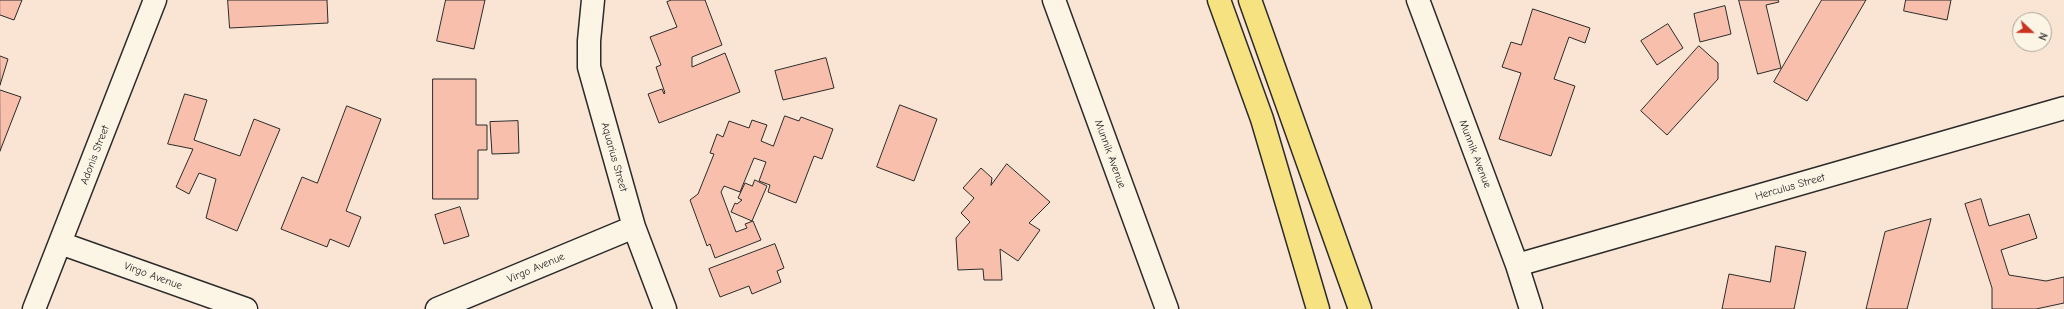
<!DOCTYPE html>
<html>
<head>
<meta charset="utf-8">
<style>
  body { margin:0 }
  #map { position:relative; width:2064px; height:309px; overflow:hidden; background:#fae5d4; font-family:"Comic Neue",sans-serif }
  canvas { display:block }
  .north { position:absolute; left:2012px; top:12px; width:40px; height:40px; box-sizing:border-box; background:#fcf5e5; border:1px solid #a8a49b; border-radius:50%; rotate:112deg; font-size:11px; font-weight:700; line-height:16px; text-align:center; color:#2b2b2b }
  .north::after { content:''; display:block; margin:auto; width:14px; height:18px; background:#c8321e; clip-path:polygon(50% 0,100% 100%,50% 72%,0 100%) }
</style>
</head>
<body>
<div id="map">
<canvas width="2064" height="309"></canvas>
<div class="north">N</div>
</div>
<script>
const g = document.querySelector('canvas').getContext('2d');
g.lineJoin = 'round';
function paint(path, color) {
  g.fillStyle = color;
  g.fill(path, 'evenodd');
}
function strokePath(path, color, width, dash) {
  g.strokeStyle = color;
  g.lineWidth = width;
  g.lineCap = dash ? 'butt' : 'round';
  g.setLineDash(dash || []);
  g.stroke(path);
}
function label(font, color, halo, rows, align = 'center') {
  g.font = font + ' "Comic Neue",sans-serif';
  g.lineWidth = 3;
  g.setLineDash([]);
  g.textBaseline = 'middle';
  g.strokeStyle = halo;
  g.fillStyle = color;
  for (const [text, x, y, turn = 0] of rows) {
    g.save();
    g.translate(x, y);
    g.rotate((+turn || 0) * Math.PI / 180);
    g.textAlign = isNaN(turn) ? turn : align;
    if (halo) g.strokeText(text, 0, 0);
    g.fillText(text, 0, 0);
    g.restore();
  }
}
const building = new Path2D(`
  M0,0H22L14,20L0,15Z
  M228,0H327L328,23L230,28Z
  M446,0H485L474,49L437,41Z
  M672,0H705L722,45L692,57V67L725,53L740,92L659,123L648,94L662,89L664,94L665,93L656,67L661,65L650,37L677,27L667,2Z
  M1739,0H1778L1779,2L1766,5L1781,68L1758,74Z
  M1822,0H1866L1807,101L1774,82Z
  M1906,0H1951L1947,20L1904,11Z
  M1725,6L1731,34L1700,42L1694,14Z
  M1533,9L1590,28L1585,43L1569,37L1554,79L1575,86L1551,156L1499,139L1521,73L1502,67L1511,42L1521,45Z
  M1668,24L1683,48L1657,65L1641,41Z
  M1699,46L1718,63V79L1667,135L1641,111Z
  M0,56L8,59L0,85Z
  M826,58L834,88L783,100L775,71Z
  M433,79H476V125H487V150H478V199H433Z
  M0,90L21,97L0,151Z
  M185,94L207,100L194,140L240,156L254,119L280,129L237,231L206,218L216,179L199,173L189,194L176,187L193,149L168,144Z
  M900,105L937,119L914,181L877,167Z
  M347,106L381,119L346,211L361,217L349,247L330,239L327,247L281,229L302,177L317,183Z
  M785,116L799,121L801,117L833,129L822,159L814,156L796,203L768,192L770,185L759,181L766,162L754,158L740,192L724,186L721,192L736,232L747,228L745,224L753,221L761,240L715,258L710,244L707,246L690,200L698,194L714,154L710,153L717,134L723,137L729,121L749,128L752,120L767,125L761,141L773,146Z
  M518,121L519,153L492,154L490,122Z
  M1007,164L1050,202L1029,223L1040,230L1018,261L1000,249L1002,280H984L983,269L958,270L956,238L970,222L961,213L974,198L963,188L981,168L992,178L991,185Z
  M755,180L767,186L752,221L731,212L735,203L737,204L742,200L738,198L745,183L752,186Z
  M1981,199L1989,226L2029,214L2037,238L2001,250L2009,275L2046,281L2064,277V303L2036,309H1992V288L1965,204Z
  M460,207L469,236L444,244L435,215Z
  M1931,219L1907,309H1866L1885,232Z
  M775,244L784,268L777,271L781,282L752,294L749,286L720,297L709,269Z
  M1776,246L1806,252L1794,309H1722L1729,274L1770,282Z`);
paint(building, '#f7bfac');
strokePath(building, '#2b2b2b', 1);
const street = new Path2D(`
  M593,0L589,41V67L634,227L665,309
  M1054,0L1167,309
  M1418,0L1517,265L1531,309
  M60,243L246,309
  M1517,265L2064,108
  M34,309L155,0
  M437,309L634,227`);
const primary = new Path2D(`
  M1219,0L1262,119L1318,309
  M1250,0L1360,309`);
strokePath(street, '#2b2b2b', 25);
strokePath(primary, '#2b2b2b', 25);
strokePath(street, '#fcf5e5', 22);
strokePath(primary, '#f7e281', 22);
label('11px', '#2b2b2b', '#fcf5e5', [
  ["Munnik Avenue",1110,154,70],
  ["Munnik Avenue",1475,154,69],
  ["Adonis Street",95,155,-69],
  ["Aquarius Street",614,157,74],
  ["Herculus Street",1790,187,-16],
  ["Virgo Avenue",536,268,-23],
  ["Virgo Avenue",153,276,20]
]);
</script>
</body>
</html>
